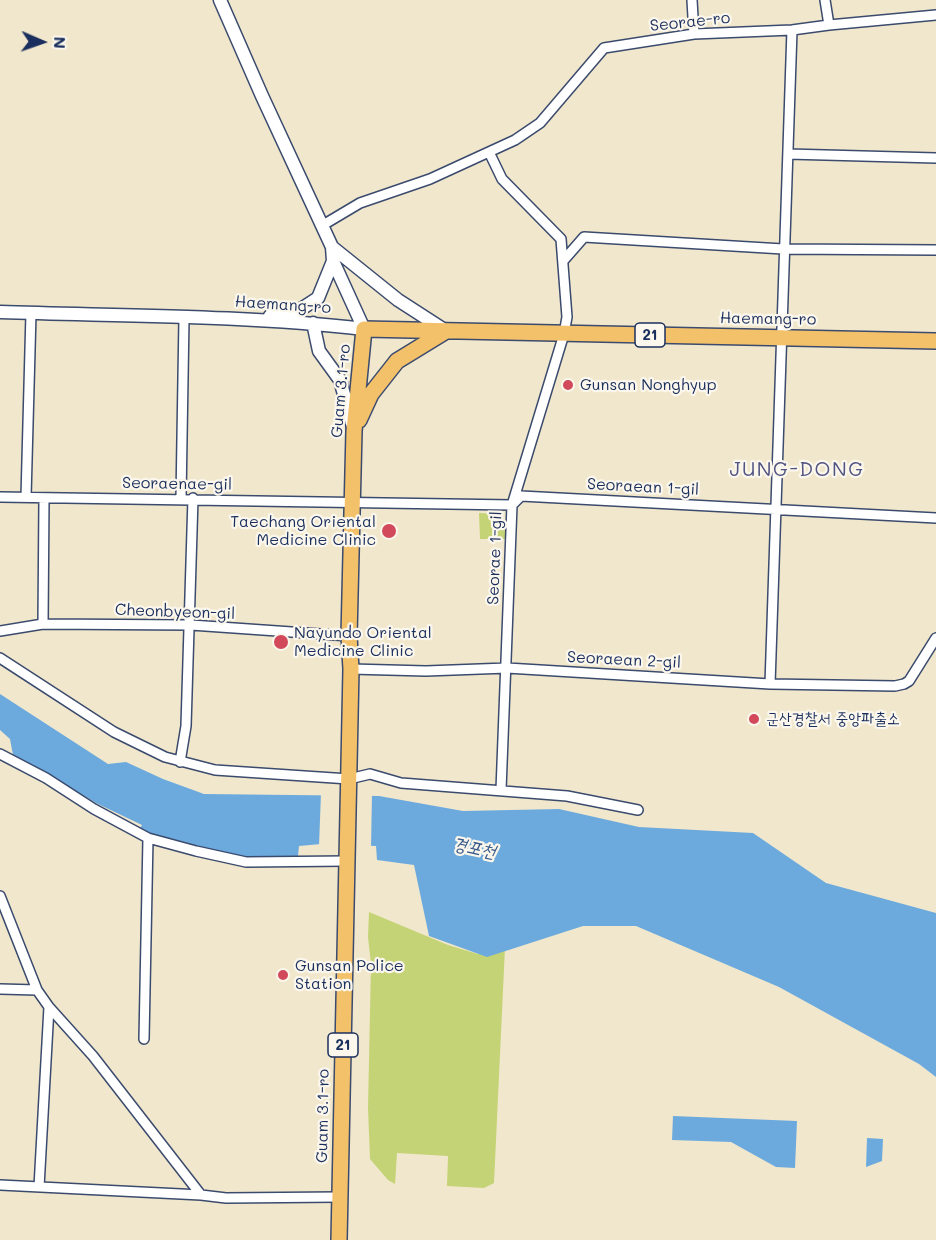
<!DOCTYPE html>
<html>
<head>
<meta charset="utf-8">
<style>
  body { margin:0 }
  #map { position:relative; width:936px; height:1240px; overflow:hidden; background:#f1e7cc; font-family:Mali,sans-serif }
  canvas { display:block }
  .north { position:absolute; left:12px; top:12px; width:60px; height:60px; -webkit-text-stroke:4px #fbf7ec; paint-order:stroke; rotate:92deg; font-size:16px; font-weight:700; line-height:24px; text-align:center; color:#1b2f5e }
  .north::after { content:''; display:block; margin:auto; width:21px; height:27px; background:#1b2f5e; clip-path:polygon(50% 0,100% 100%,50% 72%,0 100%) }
</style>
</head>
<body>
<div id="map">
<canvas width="936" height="1240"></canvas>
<div class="north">N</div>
</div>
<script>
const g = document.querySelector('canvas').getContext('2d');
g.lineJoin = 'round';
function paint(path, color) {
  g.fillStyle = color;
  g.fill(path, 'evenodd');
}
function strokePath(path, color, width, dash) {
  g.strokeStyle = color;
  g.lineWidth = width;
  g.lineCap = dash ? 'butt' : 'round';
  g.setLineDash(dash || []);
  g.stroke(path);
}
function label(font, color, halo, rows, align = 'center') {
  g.font = font + ' Mali,"Poor Story",sans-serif';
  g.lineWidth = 4.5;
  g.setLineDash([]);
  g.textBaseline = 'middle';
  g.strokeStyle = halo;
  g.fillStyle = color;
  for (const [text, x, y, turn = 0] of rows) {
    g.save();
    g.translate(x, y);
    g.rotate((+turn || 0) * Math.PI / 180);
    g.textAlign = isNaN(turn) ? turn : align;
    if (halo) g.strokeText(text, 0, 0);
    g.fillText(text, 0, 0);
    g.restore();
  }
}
paint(new Path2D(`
  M479,513L498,514L506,525L505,539H480Z
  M369,912L448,945L478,954L505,947L494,1183L484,1188L447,1186L448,1156L397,1153L395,1184L388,1180L370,1159L368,1108L371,964L368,937Z`), '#c4d375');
paint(new Path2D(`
  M0,694L108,764L126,762L163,779L204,794L379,796L463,811L559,809L639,827L753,833L826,883L936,913V1077L919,1064L779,987L636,926H583L487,957L429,936L414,865L377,860L376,846L321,844L299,846L298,856L249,859L182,846L139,830L142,825L98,804L13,755L10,739L0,730Z
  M673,1116L797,1121L795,1168L776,1167L731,1142L672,1140Z
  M867,1138L883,1139L882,1161L866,1167Z`), '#6caade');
paint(new Path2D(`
  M321,793H372L371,848L319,846Z`), '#f1e7cc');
const minor = new Path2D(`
  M692,0L694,34
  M825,0L829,25
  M489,152L502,179L561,239L567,317L564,334L512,505L501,790
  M788,154L936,158
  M323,225L360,203L430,179L515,140L540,123L604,48L694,34L792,30L829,25L936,15
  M563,261L584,237L783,249L936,250
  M0,497L512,505L521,496L936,518
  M26,497L31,313
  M181,498L184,318
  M43,624L44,498
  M0,631L43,624L191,625L349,636
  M0,658L114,732L165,757L215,770L349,779L370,774L401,783L567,796L638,810
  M351,669L426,671L507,668L770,684L895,686L904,684L909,681L936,638
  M770,684L792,30
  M0,754L46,778L94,809L148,838L196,851L246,862L347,861
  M180,762L186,726L193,498
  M0,896L37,990L49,1007L93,1056L201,1195
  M0,989L37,990
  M144,1039L148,838
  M0,1185L201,1195L226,1198L339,1197
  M39,1187L49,1007`);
const tertiary = new Path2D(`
  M220,0L262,96L332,247L333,261L364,329
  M332,247L398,300L446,331
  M0,312C121,316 244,315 364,329
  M270,316L298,311L318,298L333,261
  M313,323L319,351L340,380L353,427`);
const primary = new Path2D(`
  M359,420L371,394L397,361L446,331
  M339,1240L351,669L349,636L354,431L364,329L936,341`);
strokePath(minor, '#3b4b6e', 12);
strokePath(tertiary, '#3b4b6e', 15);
strokePath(primary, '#3b4b6e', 18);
strokePath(minor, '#fff', 9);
strokePath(tertiary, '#fff', 12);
strokePath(primary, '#f4c16b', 15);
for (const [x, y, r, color] of [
  [568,385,6,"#d1495b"],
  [389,531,8,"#d1495b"],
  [281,642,8,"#d1495b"],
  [754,719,6,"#d1495b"],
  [283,975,6,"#d1495b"]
]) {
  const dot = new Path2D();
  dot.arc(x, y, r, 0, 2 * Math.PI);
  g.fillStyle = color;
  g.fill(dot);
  strokePath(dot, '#fbf7ec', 2);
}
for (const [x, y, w] of [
  [650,335,30],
  [343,1045,30]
]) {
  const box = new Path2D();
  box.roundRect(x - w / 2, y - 12, w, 24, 4.5);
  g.fillStyle = '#fbf7ec';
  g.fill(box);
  strokePath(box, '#1b2f5e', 1.5);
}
label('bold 15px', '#1b2f5e', null, [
  ["21",650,335],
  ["21",343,1045]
]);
label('16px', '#1b2f5e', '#fbf7ec', [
  ["Seorae-ro",690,22,-6],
  ["Haemang-ro",283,305,4],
  ["Haemang-ro",768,319,1],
  ["Guam 3.1-ro",341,391,-85],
  ["Seoraenae-gil",177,484,1],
  ["Seoraean 1-gil",643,487,3],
  ["Seorae 1-gil",495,558,-88],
  ["Cheonbyeon-gil",175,612,2],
  ["Seoraean 2-gil",624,660,3],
  ["Guam 3.1-ro",323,1116,-89]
]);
label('16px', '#1b2f5e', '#fbf7ec', [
  ["Gunsan Nonghyup",580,385],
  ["Taechang Oriental",376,522,"right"],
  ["Medicine Clinic",376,540,"right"],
  ["Nayundo Oriental",294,633],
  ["Medicine Clinic",294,651],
  ["군산경찰서 중앙파출소",766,719],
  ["Gunsan Police",295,966],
  ["Station",295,984]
], 'left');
label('italic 18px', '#375a8b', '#fbf7ec', [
  ["경포천",474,848,12]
]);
g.letterSpacing = '1.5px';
label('20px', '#525483', '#fbf7ec', [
  ["JUNG-DONG",797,470]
]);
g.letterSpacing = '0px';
</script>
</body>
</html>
